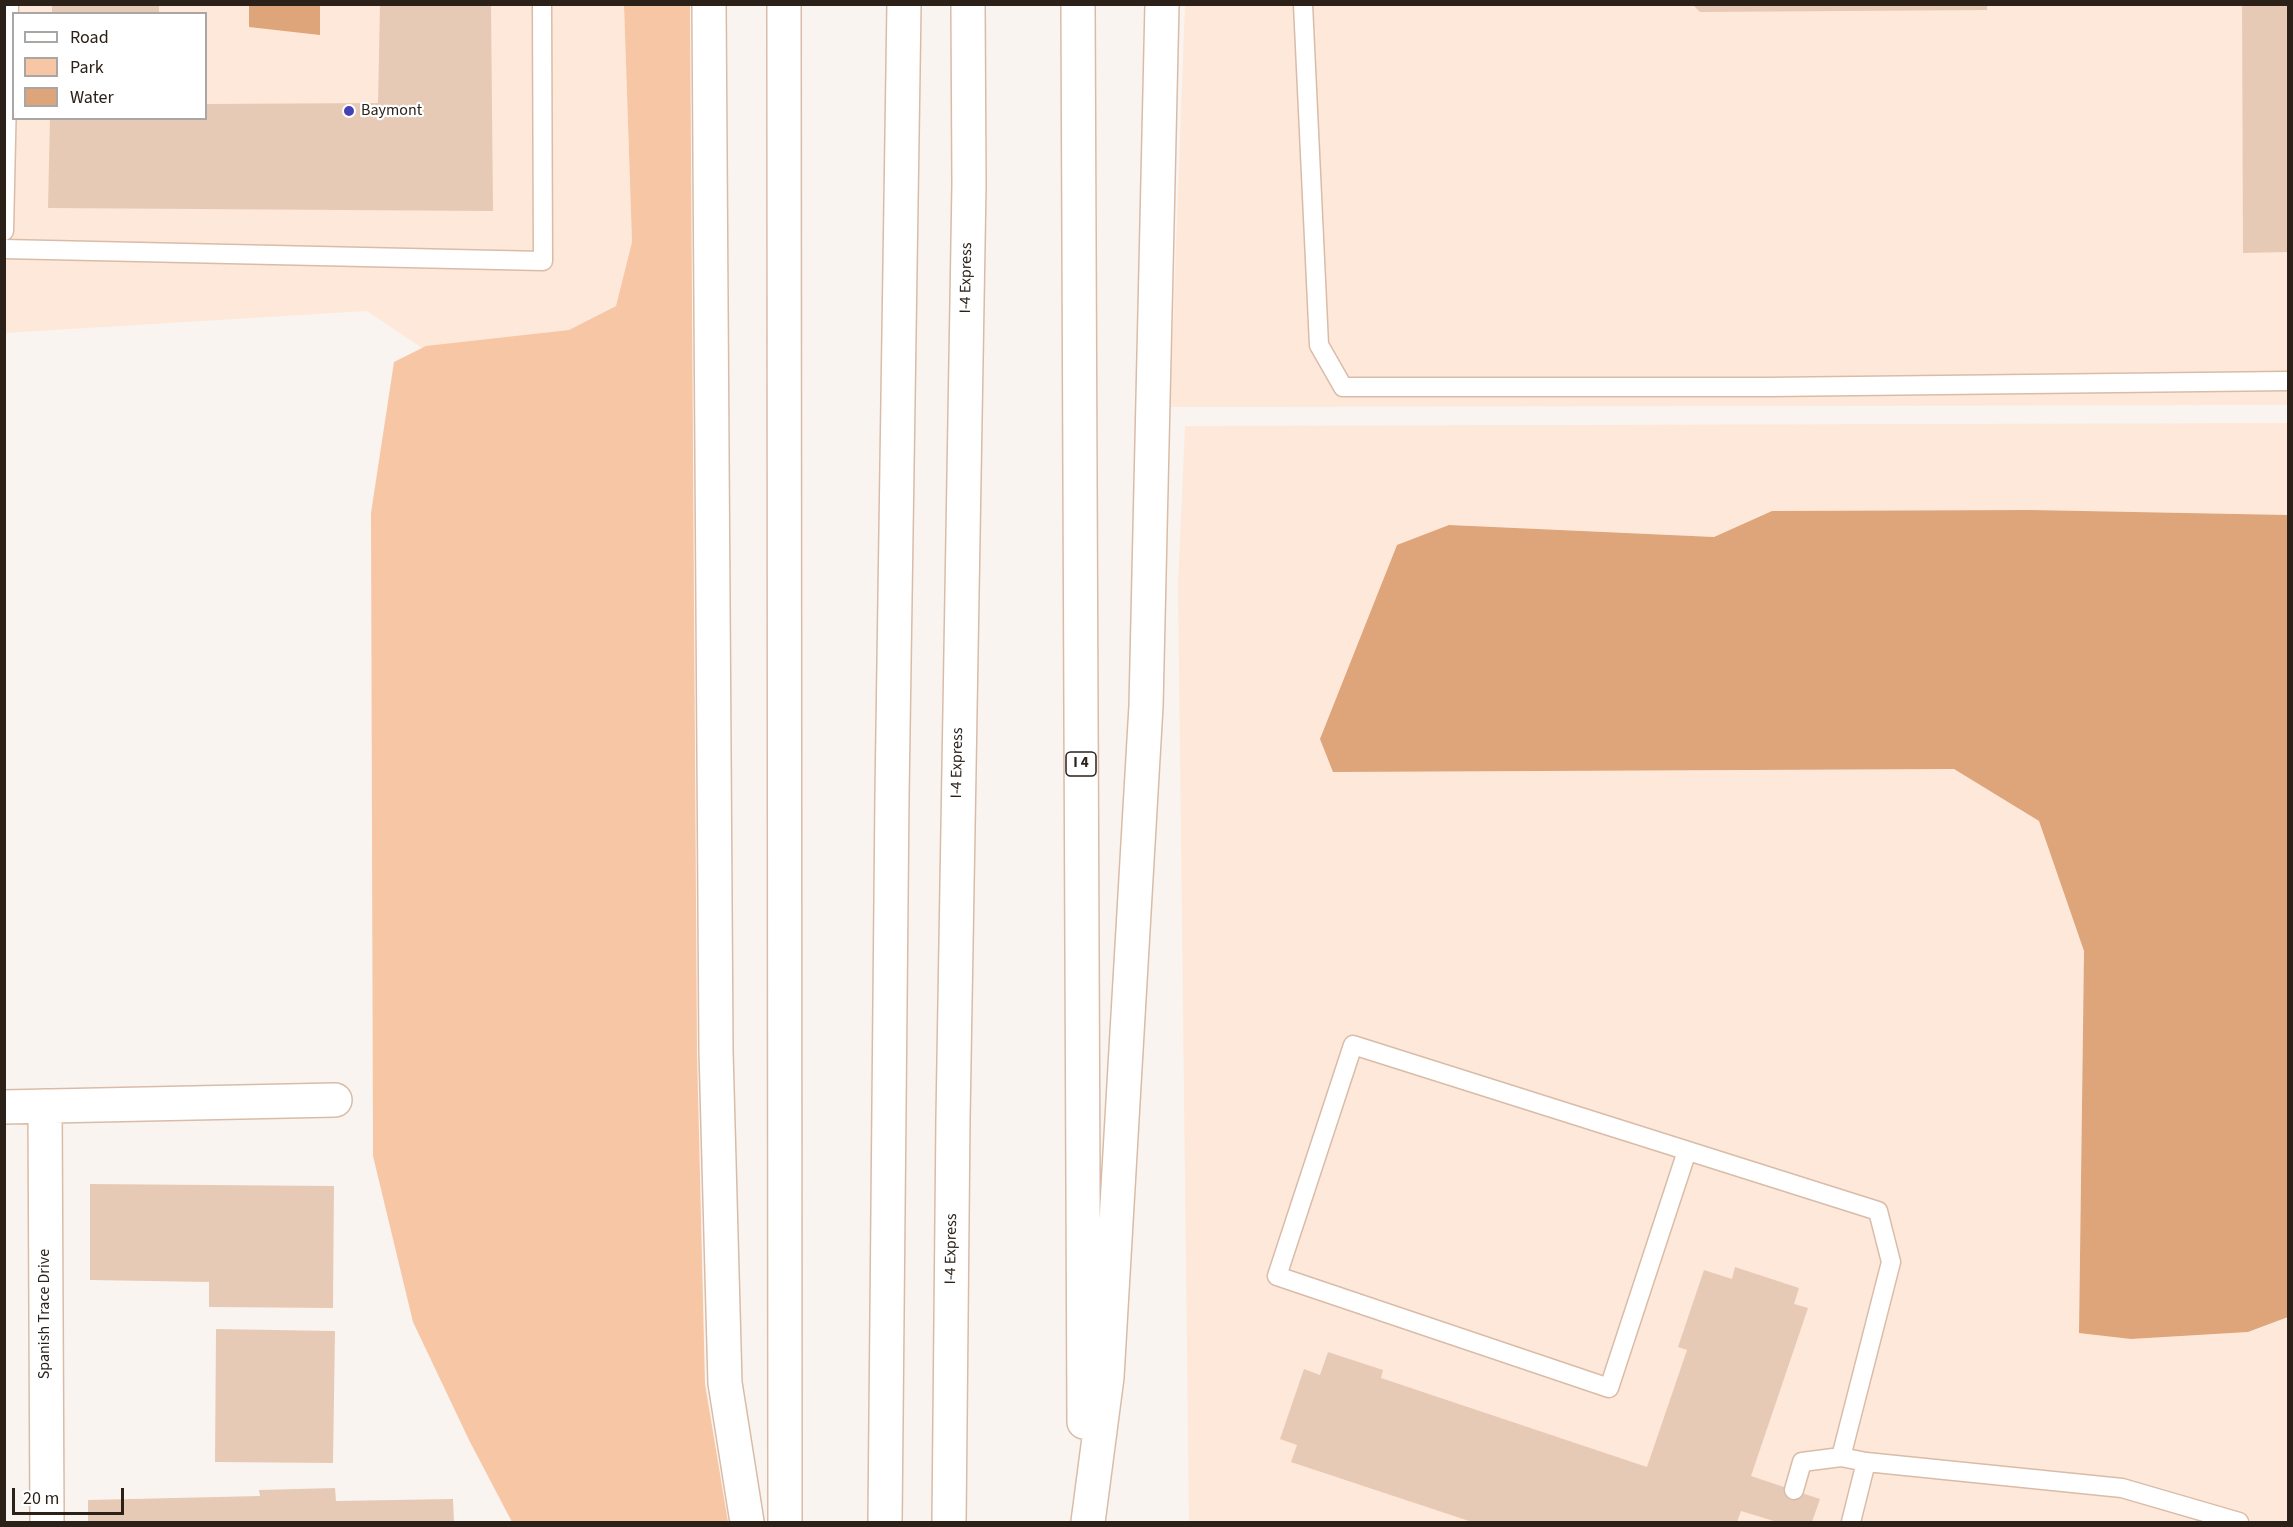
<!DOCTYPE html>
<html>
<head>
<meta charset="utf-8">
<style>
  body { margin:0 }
  #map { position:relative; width:2293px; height:1527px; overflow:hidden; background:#faf4f0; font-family:"Source Sans 3",sans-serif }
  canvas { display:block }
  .frame { position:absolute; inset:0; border:6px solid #2b2119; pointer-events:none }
  .legend { position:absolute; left:12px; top:12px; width:195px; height:108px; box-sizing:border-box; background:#fff; border:2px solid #aaa6a3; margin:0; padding:8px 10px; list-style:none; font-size:18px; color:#2b2119 }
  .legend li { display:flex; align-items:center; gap:12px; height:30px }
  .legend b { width:30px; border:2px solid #aaa6a3 }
  .scale { position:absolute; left:12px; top:1488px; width:112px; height:27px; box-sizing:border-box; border:3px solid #2b2119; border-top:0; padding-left:8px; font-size:18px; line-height:21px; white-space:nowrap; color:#2b2119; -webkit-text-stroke:4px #fff; paint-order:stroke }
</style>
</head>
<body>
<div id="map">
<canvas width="2293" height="1527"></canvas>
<div class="frame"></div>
<ul class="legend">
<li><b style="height:8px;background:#fff"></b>Road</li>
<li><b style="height:16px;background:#f7c6a4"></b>Park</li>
<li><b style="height:16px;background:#dea47a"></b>Water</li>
</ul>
<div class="scale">20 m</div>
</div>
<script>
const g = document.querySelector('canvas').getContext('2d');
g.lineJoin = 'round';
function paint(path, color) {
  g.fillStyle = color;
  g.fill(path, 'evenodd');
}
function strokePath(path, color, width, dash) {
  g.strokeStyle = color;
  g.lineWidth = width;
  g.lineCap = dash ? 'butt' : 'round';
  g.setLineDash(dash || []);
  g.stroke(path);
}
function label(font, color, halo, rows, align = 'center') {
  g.font = font + ' "Source Sans 3",sans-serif';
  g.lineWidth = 4.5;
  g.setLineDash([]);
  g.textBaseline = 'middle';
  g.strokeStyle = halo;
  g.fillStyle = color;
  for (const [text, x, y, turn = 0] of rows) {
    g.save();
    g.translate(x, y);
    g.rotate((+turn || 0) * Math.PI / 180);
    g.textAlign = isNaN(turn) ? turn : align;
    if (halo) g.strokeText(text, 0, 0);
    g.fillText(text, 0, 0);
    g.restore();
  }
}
paint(new Path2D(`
  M5,5H624L632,242L616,306L569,330L422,348L367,311L5,333ZM14,14H206V118H14Z
  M1185,5H2288V405L1170,407Z
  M2288,423V515L2031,510L1772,511L1714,537L1448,525L1333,772L1954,769L2039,821L2084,951L2079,1332L2131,1339L2248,1332L2288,1317V1520L2286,1522H1189L1178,585L1185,426Z`), '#fee8d9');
paint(new Path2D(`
  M624,5H690L697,1052L705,1384L728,1522H512L469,1440L413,1322L373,1156L371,513L394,362L426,346L569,330L616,306L632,242Z`), '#f7c6a4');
paint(new Path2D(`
  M249,5H320V35L249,27Z
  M2031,510L2288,515V1317L2248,1332L2131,1339L2079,1333L2084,951L2039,821L1954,769L1333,772L1320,739L1397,545L1449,525L1714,537L1772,511Z`), '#dea47a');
paint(new Path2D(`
  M52,4H159V14H52Z
  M380,4H491L493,211L48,208L50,118H206V104L378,103Z
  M1692,4H1987V10L1700,12Z
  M2242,4H2288V252L2243,253Z
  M90,1184L334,1186L333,1308L209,1307V1282L90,1280Z
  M1735,1267L1799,1288L1794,1304L1808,1308L1751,1476L1820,1499L1812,1522H1777L1741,1511L1737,1522H1472L1291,1462L1297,1445L1280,1439L1304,1369L1320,1375L1328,1352L1383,1370L1381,1378L1647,1467L1687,1350L1678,1347L1704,1270L1732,1279Z
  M216,1329L335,1331L333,1463L215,1462Z
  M335,1488L336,1501L453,1499L454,1522H88V1500L260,1496L259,1490Z`), '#e7cab6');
const lane = new Path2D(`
  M1303,4L1319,345L1343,387H1769L2288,381
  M4,231L9,4
  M4,249L543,261L542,4
  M1687,1151L1609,1388L1277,1276L1353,1045L1878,1211L1891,1262L1841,1457L1866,1462L2122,1488L2239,1522
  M1794,1490L1802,1462L1841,1457
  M1851,1522L1866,1462`);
const street = new Path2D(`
  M45,1106L47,1522
  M4,1107L335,1100`);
const highway = new Path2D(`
  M709,4L716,1051L725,1383L747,1522
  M784,4L785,1522
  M1078,4L1084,1422
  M885,1522L892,795L904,4
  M949,1522L953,1118L969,185L968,4
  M1088,1522L1107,1377L1146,706L1162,4`);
strokePath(lane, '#d9bca8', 21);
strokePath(street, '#d9bca8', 36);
strokePath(highway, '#d9bca8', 36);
strokePath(lane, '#fff', 18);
strokePath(street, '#fff', 33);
strokePath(highway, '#fff', 33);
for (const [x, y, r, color] of [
  [349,111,6,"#4341b6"]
]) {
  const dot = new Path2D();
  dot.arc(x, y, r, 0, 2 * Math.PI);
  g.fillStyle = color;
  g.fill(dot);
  strokePath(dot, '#fff', 2);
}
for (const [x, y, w] of [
  [1081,764,30]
]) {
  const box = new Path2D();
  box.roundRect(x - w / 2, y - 12, w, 24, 4.5);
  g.fillStyle = '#fff';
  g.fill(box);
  strokePath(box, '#2b2119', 1.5);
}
label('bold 15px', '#2b2119', null, [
  ["I 4",1081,764]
]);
label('16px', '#2b2119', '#fff', [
  ["Baymont",361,111]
], 'left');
label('16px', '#2b2119', '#fff', [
  ["I-4 Express",967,278,-89],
  ["I-4 Express",958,763,-89],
  ["I-4 Express",952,1249,-89],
  ["Spanish Trace Drive",45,1314,-90]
]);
</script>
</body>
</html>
